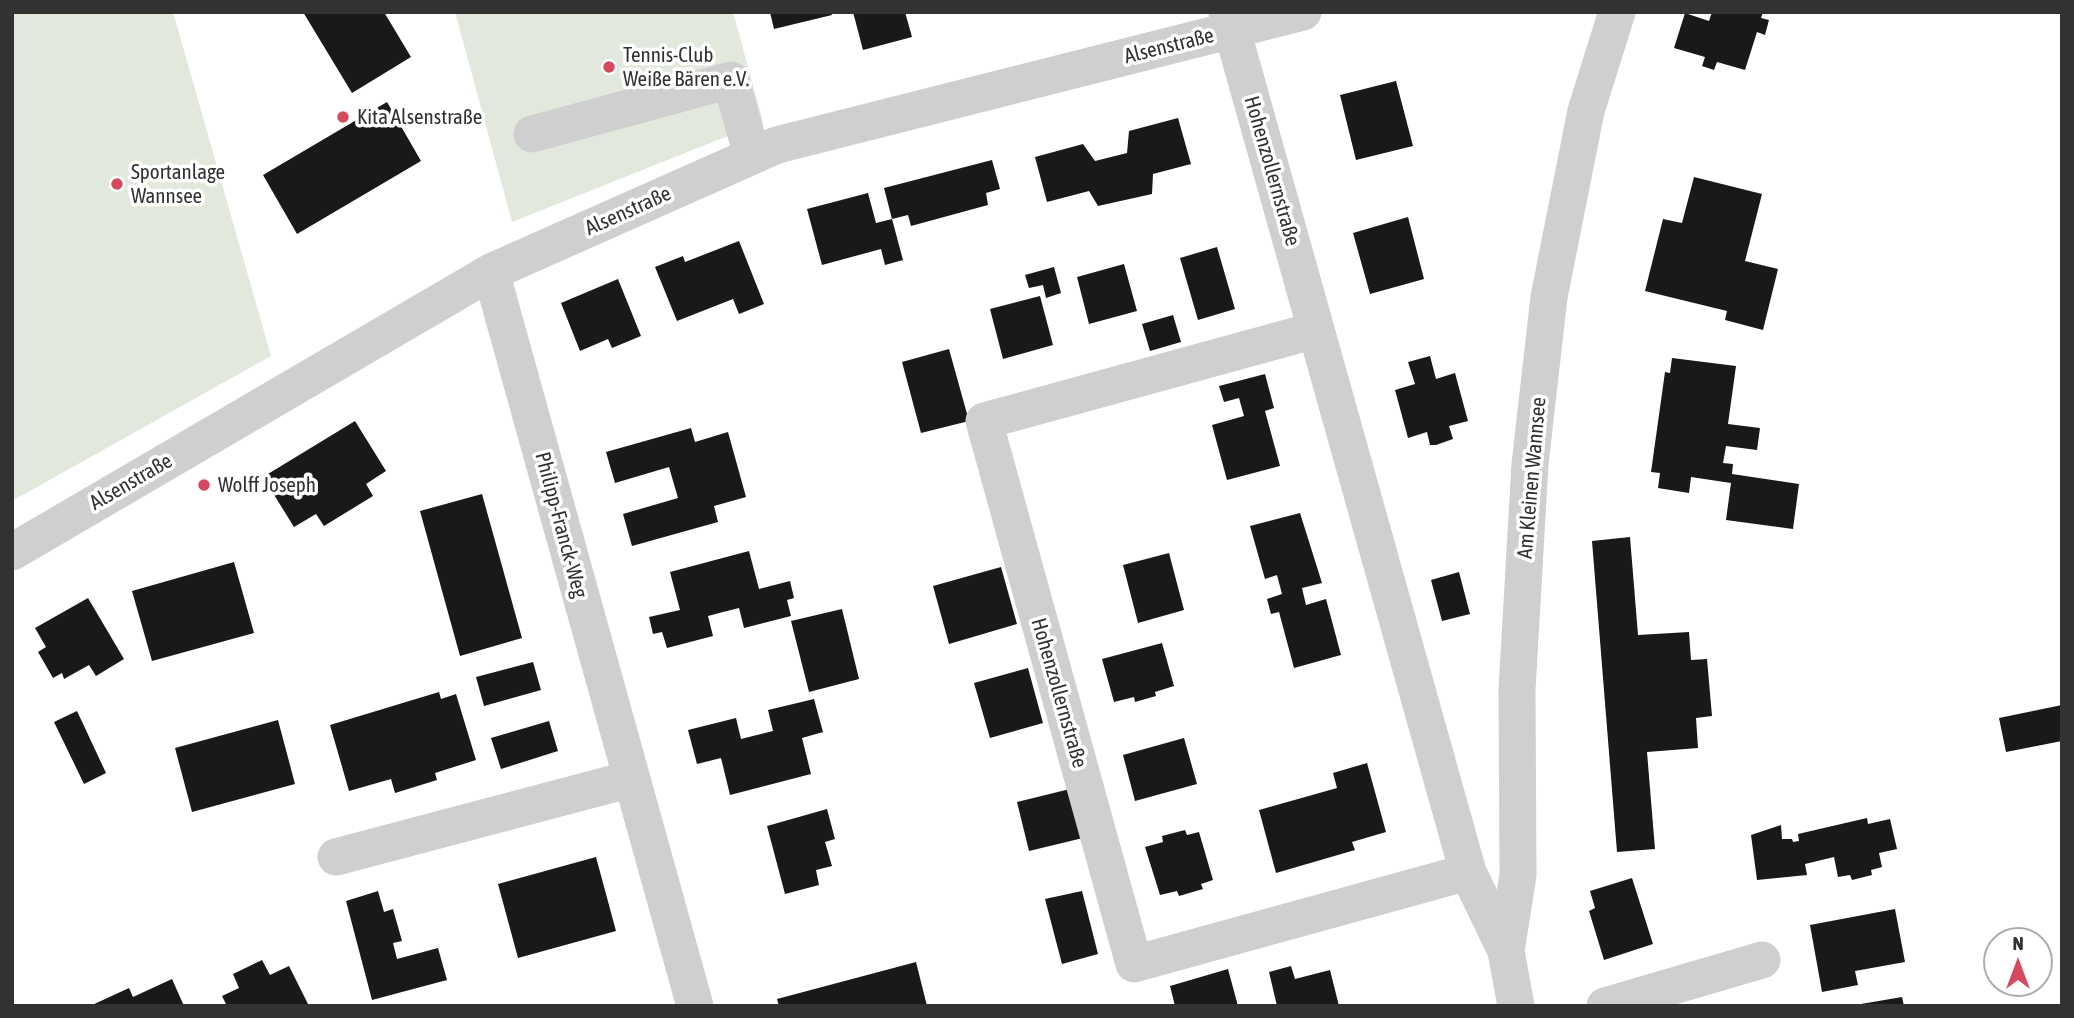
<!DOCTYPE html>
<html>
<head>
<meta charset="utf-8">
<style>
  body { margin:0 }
  #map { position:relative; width:2074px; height:1018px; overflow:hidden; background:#fff; font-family:"Asap Condensed",sans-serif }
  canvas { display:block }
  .frame { position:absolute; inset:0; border:14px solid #323232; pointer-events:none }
  .north { position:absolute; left:1983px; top:927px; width:70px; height:70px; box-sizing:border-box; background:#fff; border:2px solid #adadad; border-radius:50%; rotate:0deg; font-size:19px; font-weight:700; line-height:28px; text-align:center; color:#323232 }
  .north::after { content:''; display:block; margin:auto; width:24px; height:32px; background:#d5495e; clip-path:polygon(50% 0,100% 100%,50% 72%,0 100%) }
</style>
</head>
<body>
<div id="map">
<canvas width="2074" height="1018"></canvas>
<div class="frame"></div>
<div class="north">N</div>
</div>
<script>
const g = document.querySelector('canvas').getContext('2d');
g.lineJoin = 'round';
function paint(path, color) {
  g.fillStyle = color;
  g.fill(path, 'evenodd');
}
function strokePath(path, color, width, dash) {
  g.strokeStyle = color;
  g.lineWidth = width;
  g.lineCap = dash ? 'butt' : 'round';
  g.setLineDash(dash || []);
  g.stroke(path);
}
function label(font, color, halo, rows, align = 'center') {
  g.font = font + ' "Asap Condensed",sans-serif';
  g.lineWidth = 7;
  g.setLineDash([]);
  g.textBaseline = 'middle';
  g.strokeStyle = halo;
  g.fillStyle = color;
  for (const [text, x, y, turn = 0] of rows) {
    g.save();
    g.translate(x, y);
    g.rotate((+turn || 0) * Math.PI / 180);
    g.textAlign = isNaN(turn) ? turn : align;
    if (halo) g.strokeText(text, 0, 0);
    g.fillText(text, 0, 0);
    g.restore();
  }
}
paint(new Path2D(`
  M12,12H173L271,356L12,501Z
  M455,12H733L763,122L512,222Z`), '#e3e8dc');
paint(new Path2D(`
  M303,12H384L411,57L352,93Z
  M770,12H831L832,15L774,29Z
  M853,12H905L912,37L863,50Z
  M1712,12H1763L1761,18L1769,20L1765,35L1757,32L1745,70L1717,62L1714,70L1702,66L1705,57L1674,48L1685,13L1709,21Z
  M1396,81L1413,146L1356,160L1340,95Z
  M387,102L421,161L297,234L263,175Z
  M1178,118L1191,164L1153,174L1152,194L1098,206L1089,191L1047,202L1035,157L1083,144L1095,161L1127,153L1129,131Z
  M992,160L1000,189L986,193L988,205L911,226L908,215L892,219L884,188Z
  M1694,177L1762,194L1745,261L1778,269L1763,330L1725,320L1727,311L1645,291L1663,219L1682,223Z
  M868,193L876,223L892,219L903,260L885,265L881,249L822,265L807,209Z
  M1408,217L1424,279L1370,294L1353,233Z
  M739,241L764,304L739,314L733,299L677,321L655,267L683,256L685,262Z
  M1217,247L1235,309L1198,320L1180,258Z
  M1124,264L1137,311L1089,324L1077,277Z
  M1054,267L1061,293L1046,298L1043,285L1029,288L1025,275Z
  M618,279L641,336L612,348L608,339L580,351L561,303Z
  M1040,296L1053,345L1003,359L990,309Z
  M1173,315L1181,342L1150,351L1142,324Z
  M949,349L969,421L921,433L902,362Z
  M1430,356L1436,379L1455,373L1468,421L1449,426L1453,439L1436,445H1430L1427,432L1408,438L1395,390L1415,384L1408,362Z
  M1672,358L1736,366L1728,424L1760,428L1757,450L1726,446L1723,463L1733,464L1732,474L1799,484L1793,529L1726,520L1731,483L1691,477L1689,493L1658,488L1660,473L1651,472L1665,372L1670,373Z
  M1265,374L1274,408L1265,411L1280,466L1227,480L1212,425L1244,416L1239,398L1224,402L1219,386Z
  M355,421L386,471L366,484L373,496L324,526L316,514L294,527L263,477Z
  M691,428L695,442L728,432L746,497L714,506L718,522L632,546L623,514L678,498L669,467L615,483L606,452Z
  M482,494L522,638L460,656L420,511Z
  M1300,513L1322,583L1302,588L1306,605L1326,599L1341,655L1294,668L1279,612L1271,614L1267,599L1282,594L1277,575L1265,579L1250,526Z
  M1630,537L1638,635L1689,632L1691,660L1707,659L1712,716L1696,718L1698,748L1647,752L1655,849L1617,852L1592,541Z
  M749,551L759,589L790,581L794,598L787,600L791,616L744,628L739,608L723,612L708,616L713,636L667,648L662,632L653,634L649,617L680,610L670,572Z
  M1169,553L1184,610L1138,623L1123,565Z
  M234,562L254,633L152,661L132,591Z
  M1001,567L1017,624L949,644L933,586Z
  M1459,572L1470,614L1442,621L1431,580Z
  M88,598L124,659L96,676L89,665L64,679L62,673L53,678L38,652L46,647L35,628Z
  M842,609L859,679L809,692L791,621Z
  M1162,643L1174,686L1155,692L1156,696L1135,702L1134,697L1114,702L1102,659Z
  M533,662L541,690L484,706L476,677Z
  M1028,668L1043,723L990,738L974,683Z
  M439,692L441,699L456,694L476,760L435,773L437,780L395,793L391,779L349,791L330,725Z
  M814,699L823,732L802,738L811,774L730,795L721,758L697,764L688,730L736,718L741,739L773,731L768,710Z
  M2062,705V741L2006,752L1999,718Z
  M77,711L106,773L84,784L54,722Z
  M278,720L295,784L192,812L175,748Z
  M549,721L558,751L501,769L491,738Z
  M1184,738L1197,784L1135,801L1123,755Z
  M1367,763L1386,832L1352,842L1355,850L1276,873L1259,810L1337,788L1333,773Z
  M1070,789L1083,838L1029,851L1017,802Z
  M827,809L835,839L825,842L832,866L816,870L819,885L785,894L767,826Z
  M1867,818L1868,824L1890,819L1897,849L1879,853L1882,867L1871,870L1872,875L1852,880L1850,875L1838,877L1834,857L1805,864L1807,875L1757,880L1751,835L1781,825L1782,839H1792L1793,842L1799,841L1798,834Z
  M1185,830L1187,835L1199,832L1213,880L1201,884L1203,889L1179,896L1177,891L1160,895L1145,847L1163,842L1162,836Z
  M596,857L616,931L518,958L498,884Z
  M1632,878L1653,944L1604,960L1589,911L1595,908L1590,891Z
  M378,891L384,912L393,909L402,941L393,943L397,959L438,948L447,980L372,1000L346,901Z
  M1082,891L1098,954L1062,964L1045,899Z
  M1895,909L1905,962L1855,971L1858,985L1822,992L1810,925Z
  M262,960L270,975L289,966L309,1006H227L222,996L239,988L233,974Z
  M916,962L927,1006H779L777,999Z
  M1291,966L1295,979L1330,970L1339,1006H1277L1269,972Z
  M1228,969L1238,1006H1175L1170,986Z
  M172,979L184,1006H90L129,988L133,997Z
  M1902,997L1904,1006H1861V1004Z`), '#191919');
strokePath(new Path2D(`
  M1227,12L1468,872L1506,951L1516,1006
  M532,134L731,80L752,156
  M491,272L695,1006
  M1316,330L984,421L1134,964L1468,872
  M12,552L491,272L777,145L1303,12
  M336,857L631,779
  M1506,951L1518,875L1517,690L1530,464L1549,297L1586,111L1617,12
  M1605,1006L1762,960`), '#cfcfcf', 37);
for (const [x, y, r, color] of [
  [609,67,7,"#d5495e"],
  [343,117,7,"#d5495e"],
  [117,184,7,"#d5495e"],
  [204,485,7,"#d5495e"]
]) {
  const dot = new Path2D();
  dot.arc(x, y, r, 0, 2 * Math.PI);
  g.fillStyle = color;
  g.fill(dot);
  strokePath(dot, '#fff', 2.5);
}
label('21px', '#323232', '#fff', [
  ["Alsenstraße",1169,46,-14],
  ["Hohenzollernstraße",1272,171,74],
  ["Alsenstraße",628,211,-24],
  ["Am Kleinen Wannsee",1532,478,-85],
  ["Alsenstraße",131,482,-30],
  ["Philipp-Franck-Weg",561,525,75],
  ["Hohenzollernstraße",1059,693,74]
]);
label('21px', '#323232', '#fff', [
  ["Tennis-Club",623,55],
  ["Weiße Bären e.V.",623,79],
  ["Kita Alsenstraße",357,117],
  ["Sportanlage",131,172],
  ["Wannsee",131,196],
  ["Wolff Joseph",218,485]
], 'left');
</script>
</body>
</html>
